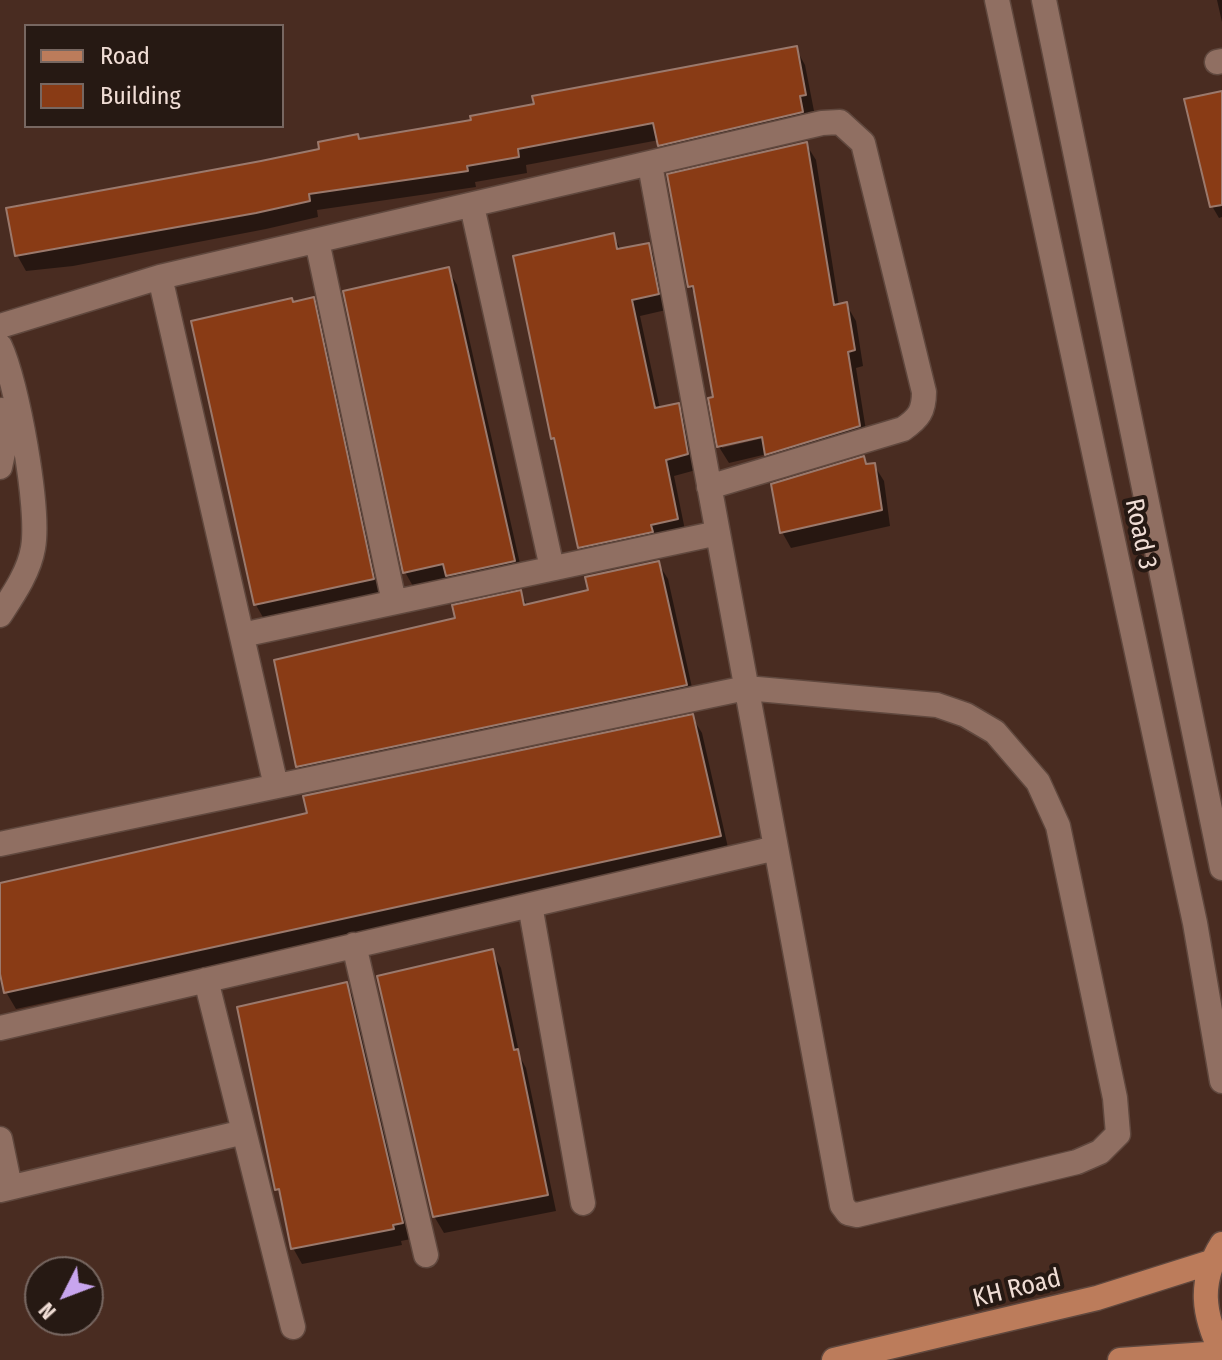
<!DOCTYPE html>
<html>
<head>
<meta charset="utf-8">
<style>
  body { margin:0 }
  #map { position:relative; width:1222px; height:1360px; overflow:hidden; background:#492c21; font-family:"Fira Sans Condensed",sans-serif }
  canvas { display:block }
  .legend { position:absolute; left:24px; top:24px; width:260px; height:104px; box-sizing:border-box; background:#261913; border:2px solid #776761; margin:0; padding:10px 14px; list-style:none; font-size:24px; color:#f0ddd5 }
  .legend li { display:flex; align-items:center; gap:16px; height:40px }
  .legend b { width:40px; border:2px solid #776761 }
  .north { position:absolute; left:24px; top:1256px; width:80px; height:80px; box-sizing:border-box; background:#261913; border:2px solid #776761; border-radius:50%; rotate:228deg; font-size:22px; font-weight:700; line-height:32px; text-align:center; color:#f0ddd5 }
  .north::after { content:''; display:block; margin:auto; width:28px; height:36px; background:#c8a5ee; clip-path:polygon(50% 0,100% 100%,50% 72%,0 100%) }
</style>
</head>
<body>
<div id="map">
<canvas width="1222" height="1360"></canvas>
<ul class="legend">
<li><b style="height:10px;background:#bc7c5b"></b>Road</li>
<li><b style="height:22px;background:#893b15"></b>Building</li>
</ul>
<div class="north">N</div>
</div>
<script>
const g = document.querySelector('canvas').getContext('2d');
g.lineJoin = 'round';
function paint(path, color) {
  g.fillStyle = color;
  g.fill(path, 'evenodd');
}
function strokePath(path, color, width, dash) {
  g.strokeStyle = color;
  g.lineWidth = width;
  g.lineCap = dash ? 'butt' : 'round';
  g.setLineDash(dash || []);
  g.stroke(path);
}
function label(font, color, halo, rows, align = 'center') {
  g.font = font + ' "Fira Sans Condensed",sans-serif';
  g.lineWidth = 8;
  g.setLineDash([]);
  g.textBaseline = 'middle';
  g.strokeStyle = halo;
  g.fillStyle = color;
  for (const [text, x, y, turn = 0] of rows) {
    g.save();
    g.translate(x, y);
    g.rotate((+turn || 0) * Math.PI / 180);
    g.textAlign = isNaN(turn) ? turn : align;
    if (halo) g.strokeText(text, 0, 0);
    g.fillText(text, 0, 0);
    g.restore();
  }
}
paint(new Path2D(`
  M1217,0H1222V22Z
  M796,49L805,65L814,111L808,112L811,128L669,161L659,140L526,165L527,173L475,182L476,187L317,210L318,217L266,229L73,266L26,271L17,255L262,163L359,140L473,121Z
  M1222,93V217L1219,218L1209,201Z
  M806,144L816,160L839,306L846,304L856,321L863,366L856,368L868,443L776,470L767,454L729,463L719,447L711,399H715L697,299L690,286ZM771,433L772,436L722,448V444Z
  M613,235L621,250L648,245L657,262L666,310L640,316L660,409L678,405L687,422L696,470L674,476L686,535L589,563L580,547L558,448L552,438Z
  M448,269L457,285L523,577L414,588L405,572Z
  M313,300L322,316L382,595L265,621L256,605L194,323Z
  M863,459L868,466L874,465L884,481L890,526L791,548L782,532Z
  M658,563L668,579L695,701L307,782L298,766L458,620L520,593L528,606L590,592Z
  M692,717L702,733L729,852L16,1009L6,992L0,963V885L290,820Z
  M492,952L501,968L520,1057L526,1068L556,1211L444,1233L434,1216Z
  M346,984L355,1000L411,1239L401,1241L402,1245L302,1264L293,1248L283,1199L277,1189Z`), '#0007');
const building = new Path2D(`
  M797,46L806,95L800,96L803,112L658,146L653,123L518,149L519,157L467,166L468,171L309,194L310,201L256,213L15,256L6,208L261,161L319,149L318,142L358,134L359,139L471,120L470,116L534,104L532,96Z
  M1222,91V205L1210,207L1184,99Z
  M807,142L834,305L847,302L855,350L848,352L860,426L765,455L762,437L717,447L708,398L713,397L693,286L688,287L667,174Z
  M614,233L617,249L649,243L659,294L632,300L655,408L679,403L688,454L666,460L678,519L651,525L653,532L578,548L554,438L551,439L513,256Z
  M449,267L515,561L446,576L443,564L403,573L343,291Z
  M314,297L374,579L254,605L191,321L292,298L293,302Z
  M864,456L866,464L875,463L882,510L780,533L771,484Z
  M659,561L687,685L296,767L274,660L455,618L452,605L521,590L524,605L588,590L585,577Z
  M693,714L721,836L4,993L0,974V883L307,813L303,796Z
  M493,949L514,1050L518,1049L548,1195L433,1217L377,976Z
  M347,982L403,1223L393,1225L394,1229L291,1249L279,1189L275,1190L237,1007Z`);
paint(building, '#893b15');
strokePath(building, '#9b796c', 2);
const minor = new Path2D(`
  M997,0L1195,923L1222,1081
  M1044,0L1222,868
  M1217,62L1222,61
  M472,206L552,568
  M317,241L394,602
  M160,277L276,786
  M0,326L160,277L822,123L840,122L863,143L924,392C924,411 919,418 903,429L709,487
  M0,346C17,382 40,509 33,548C29,572 13,595 0,615
  M0,467L6,439L2,410
  M242,635L718,533
  M0,844L746,688L937,705L966,715L995,732L1038,782L1058,826L1115,1098L1118,1134L1100,1152L1077,1162L857,1215L848,1213L842,1205L650,165
  M530,905L583,1203
  M354,945L426,1255
  M206,980L293,1327
  M0,1028L776,848
  M0,1139L10,1187
  M0,1190L244,1132`);
const major = new Path2D(`
  M1222,1244C1198,1282 1203,1315 1222,1353
  M834,1360L1097,1298L1211,1262
  M1120,1360L1222,1353`);
strokePath(minor, '#60483e', 27);
strokePath(major, '#60483e', 27);
strokePath(minor, '#906f62', 24);
strokePath(major, '#bc7c5b', 24);
label('26px', '#f0ddd5', '#261913', [
  ["Road 3",1140,534,78],
  ["KH Road",1017,1289,-14]
]);
</script>
</body>
</html>
